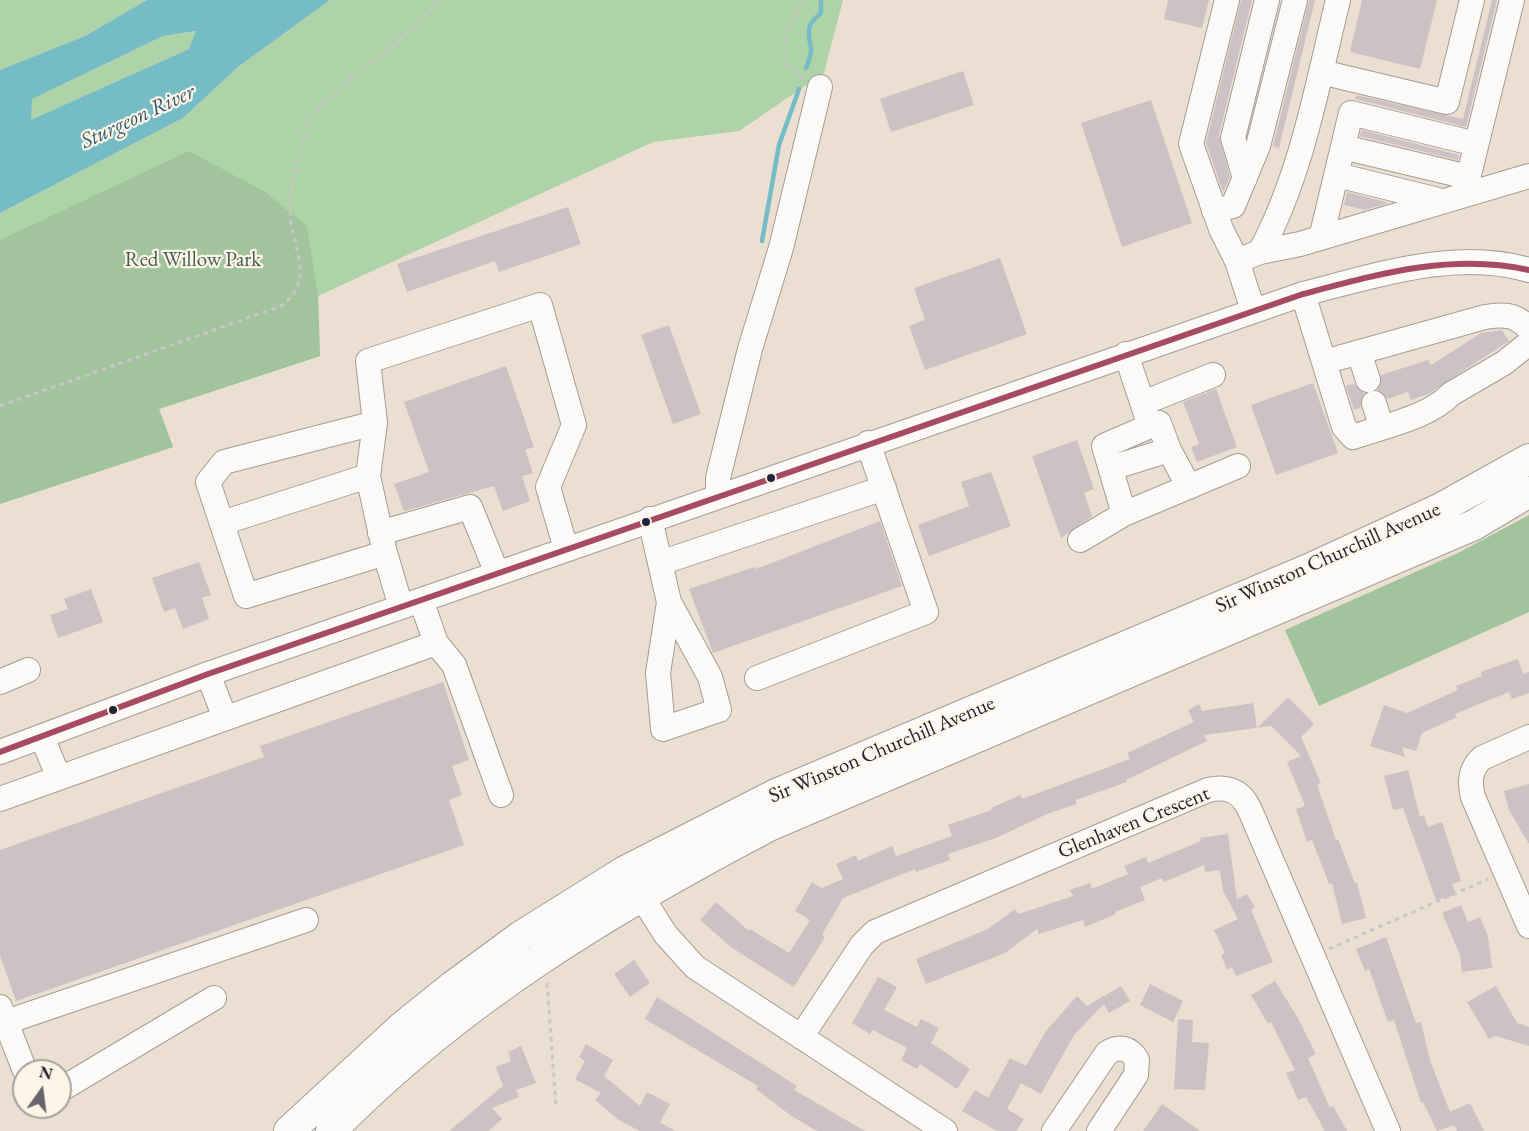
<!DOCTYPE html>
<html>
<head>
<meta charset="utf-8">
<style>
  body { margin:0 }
  #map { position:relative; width:1529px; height:1131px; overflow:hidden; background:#eadfd0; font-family:"EB Garamond",serif }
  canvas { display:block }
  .north { position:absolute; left:12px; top:1059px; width:60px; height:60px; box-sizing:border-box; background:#fcf5e5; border:2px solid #a5a1a1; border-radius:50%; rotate:14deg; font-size:16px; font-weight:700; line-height:24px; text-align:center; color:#22223b }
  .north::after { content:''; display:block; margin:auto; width:21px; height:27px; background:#68646f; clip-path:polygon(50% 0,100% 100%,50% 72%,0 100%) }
</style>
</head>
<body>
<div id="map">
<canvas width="1529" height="1131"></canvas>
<div class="north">N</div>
</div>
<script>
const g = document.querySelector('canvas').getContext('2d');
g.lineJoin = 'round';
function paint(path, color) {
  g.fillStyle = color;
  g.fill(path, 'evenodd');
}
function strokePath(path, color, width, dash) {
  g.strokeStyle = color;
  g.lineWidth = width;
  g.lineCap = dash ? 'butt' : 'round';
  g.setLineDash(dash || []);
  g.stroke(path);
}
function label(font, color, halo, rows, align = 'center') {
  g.font = font + ' "EB Garamond",serif';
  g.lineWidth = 4.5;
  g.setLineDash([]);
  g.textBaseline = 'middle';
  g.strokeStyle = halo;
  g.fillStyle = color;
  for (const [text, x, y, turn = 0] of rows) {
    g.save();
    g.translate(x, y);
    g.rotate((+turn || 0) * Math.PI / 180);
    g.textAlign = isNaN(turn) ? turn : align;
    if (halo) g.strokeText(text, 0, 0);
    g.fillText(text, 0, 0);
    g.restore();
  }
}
paint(new Path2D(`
  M0,0H147L85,36L0,70Z
  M330,0H843L824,73L739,131L653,142L318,296L320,356L159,409L173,447L0,504V213L183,118L238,67Z
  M197,31L189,49L31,121V99L163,36Z`), '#afd3a8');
paint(new Path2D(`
  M189,151L265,192L307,226L318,296L320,356L159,409L173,447L0,504V240Z
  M1529,515V612L1319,706L1285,630L1458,553Z`), '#a1c49d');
paint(new Path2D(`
  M147,0H330L238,67L183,118L0,213V70L85,36ZM196,31L189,49L31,120L32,99L163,36Z`), '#76bcc7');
strokePath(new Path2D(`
  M806,68C808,63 812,54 811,48C808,32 805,26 821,13V0
  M762,241L779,145L799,89`), '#76bcc7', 4.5);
paint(new Path2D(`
  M1168,0H1209L1202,28L1164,19Z
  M1241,0H1252L1219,135L1230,177L1223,192L1206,143Z
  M1309,0H1315L1279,148L1273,146Z
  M1362,0H1437L1420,69L1350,52Z
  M1492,0H1497L1466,127L1355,99L1356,95L1463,119Z
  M963,71L974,105L891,132L880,99Z
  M1151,100L1192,223L1122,247L1081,123Z
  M1362,130L1459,155L1458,160L1360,136Z
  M1347,192L1389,203L1365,210L1344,205Z
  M568,207L581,244L499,272L495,261L407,292L397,264Z
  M1000,258L1027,334L925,370L909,326L925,320L914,288Z
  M669,325L701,414L673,424L641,335Z
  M1502,330L1509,341L1428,394L1411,400L1408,392L1388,399L1378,390L1381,375L1428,360L1431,365L1481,333Z
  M506,366L534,447L525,450L533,473L522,476L530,501L503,511L494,486L404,511L394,484L429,472L404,402Z
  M1313,383L1338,453L1276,475L1251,405Z
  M1354,384L1364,393L1360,408L1354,410L1346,386Z
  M1216,389L1237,447L1197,462L1191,447L1199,444L1183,402Z
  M1077,440L1094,489L1084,493L1092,516L1061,538L1032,456Z
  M991,472L1011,526L929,556L918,525L969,506L961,482Z
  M880,521L902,586L713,653L689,589L754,567L756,569Z
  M199,562L211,595L202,598L209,619L183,629L175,608L164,612L152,578Z
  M91,589L103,622L58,638L50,615L68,609L64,599Z
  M1518,659L1523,674L1529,672V693L1512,699L1509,692L1455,714L1457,717L1422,733L1416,751L1402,747L1405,757L1370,746L1384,705L1407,713L1458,690L1456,686L1482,676L1481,672Z
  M443,682L469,760L452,766L462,795L449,800L464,845L16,1001L0,956V850L264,757L260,746Z
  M1288,697L1314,724L1301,737L1321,783L1317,785L1336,840L1338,839L1355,883H1357L1366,918L1342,924L1332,883L1329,884L1312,840L1307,842L1296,809L1305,806L1287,762L1301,756L1271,726L1204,735L1207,741L1126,780L1127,782L1076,800L1077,804L1047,814L996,838L948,854L950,860L916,872L915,869L843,898L822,935L825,937L794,987L732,948L700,920L716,902L749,931L750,929L789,953L810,920L795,911L812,882L822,888L843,879L836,864L856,855L858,861L892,846L896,856L952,836L948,825L992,810L991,808L1020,795L1022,799L1130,759L1127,753L1194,722L1188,710L1199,704L1202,711L1253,703L1257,728Z
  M1408,770L1420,817L1424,815L1428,827L1442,822L1461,881L1452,884L1456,895L1436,900L1403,808L1393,810L1384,776Z
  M1529,784V844L1509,810L1504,791Z
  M1228,834L1237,899L1247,894L1255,907L1251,910L1273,962L1236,976L1232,967L1227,970L1221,955L1225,953L1214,930L1238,919L1223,891L1220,870L1205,872L1204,865L1164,882L1162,878L1140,887L1145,900L1115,912L1116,914L1085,927L1083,920L1039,934L1037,929L1005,953L926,984L916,959L988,929L1015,909L1019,914L1073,896L1070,890L1090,883L1092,889L1128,874L1124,866L1146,857L1148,863L1201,841L1200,838Z
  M1461,905L1468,922L1480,917L1488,936L1492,968L1462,972L1460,955L1442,913Z
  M1386,937L1416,1023L1421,1022L1430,1060L1450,1112L1470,1103L1484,1131H1457L1454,1125L1437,1131L1423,1102L1421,1103L1394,1020L1388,1022L1369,969L1365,971L1356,949Z
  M634,960L650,983L630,997L614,974Z
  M878,977L897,987L884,1010L917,1027L921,1019L939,1028L931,1043L970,1069L957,1089L920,1064L917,1069L901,1060L907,1048L873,1030L870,1034L852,1023Z
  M1275,981L1298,1018L1316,1054L1308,1058L1330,1108L1333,1106L1347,1131H1325L1306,1097L1298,1100L1286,1073L1295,1070L1271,1022L1268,1024L1251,995Z
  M1150,984L1183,1001L1173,1022L1140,1005Z
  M1121,986L1130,1001L1109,1013L1104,1004L1074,1035L1041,1094L1021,1083L1007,1109L1024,1119L1016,1131H997L962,1111L975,1090L988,1098L1010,1058L1026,1066L1046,1031L1077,996L1087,1006Z
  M1496,986L1517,1023L1529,1027V1046L1496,1036L1489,1039L1467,1002Z
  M657,997L797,1086L794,1090L865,1131H817L790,1115L756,1089L758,1086L645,1019Z
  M1178,1019L1193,1020L1192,1042L1209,1043L1205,1090L1174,1089Z
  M586,1044L613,1060L604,1076L640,1106L647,1092L670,1104L660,1122L675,1131H640L619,1120L595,1100L601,1093L575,1079L585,1061L579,1057Z
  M521,1046L536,1083L516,1090L519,1097L492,1108L502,1119L488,1131H449L503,1086L496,1067L511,1061L508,1052Z
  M1162,1104L1182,1118L1200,1131H1143Z`), '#cec1c5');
const minor = new Path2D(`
  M1227,0L1191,144L1221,229L1237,261L1253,310
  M1321,72L1447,102L1472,0
  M1343,147L1468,177
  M1337,175L1442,201
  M1245,178L1233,138L1267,0
  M1464,195L1512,0
  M1214,211L1233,206L1258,146L1295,0
  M1321,238L1351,113L1476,144
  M1260,252L1300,244L1529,176
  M1237,261L1260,252C1302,174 1317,86 1338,0
  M1303,294L1344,427L1353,437C1384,426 1428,418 1451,394L1504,363L1529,343
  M1359,352L1368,380
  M1126,354L1150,426L1104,446L1124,514L1238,466
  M1324,362L1485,317C1504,314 1516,314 1529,329
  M1143,403L1213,375
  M1374,403L1381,426
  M375,423L368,476L385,553L246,596L208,482L224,462L375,423L368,361L540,305L574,425L548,487L566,549
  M1169,450L1189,487
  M1111,468L1169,450L1159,423L1150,426
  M718,495V478L750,349L781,248L820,87
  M650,519L669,602L658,673L663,729L719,710L710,677L669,602
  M222,523L368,476
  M380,533L470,507L497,573
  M1080,540L1124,514
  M385,553L401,607
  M660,563L884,488
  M421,600L436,643L454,665L501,795
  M208,674L225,718
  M757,678L926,612L868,443
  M0,682L28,670
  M42,737L59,778
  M1529,737L1482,758C1470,769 1469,782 1473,797L1529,926
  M0,752L208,674L1303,294C1375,276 1455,248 1529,270
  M0,799L436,643
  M632,882L666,935L695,967L945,1131
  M0,1007L25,1071
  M6,1022L306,920
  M801,1037L862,945L875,932L1208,790C1226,786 1240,790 1249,808L1388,1131
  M60,1090L214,998
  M1054,1131L1107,1053C1119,1045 1130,1048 1137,1060L1136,1075L1099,1131`);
const major = new Path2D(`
  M289,1131L402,1027L453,986L521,936L625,871L776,794L1311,568L1441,508L1529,459
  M331,1131C458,1001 609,910 769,826L1474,525L1529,492`);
strokePath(minor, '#a49d97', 26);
strokePath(major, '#a49d97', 32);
strokePath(new Path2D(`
  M803,79C769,58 789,26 803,0
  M0,406L281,306C319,279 288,244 290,206C290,190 299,160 302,143C312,100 363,71 394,45C410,31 425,15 440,0
  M1329,949L1488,879
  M547,983L556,1107`), '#c9c6c5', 3, [4.5, 4.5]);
strokePath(minor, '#fcfaf8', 24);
strokePath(major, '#fcfaf8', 30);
strokePath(new Path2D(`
  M0,752L208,674L1303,294C1379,274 1451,253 1529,270`), '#a64b61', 6);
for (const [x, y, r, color] of [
  [771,478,5,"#22223b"],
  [646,522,5,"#22223b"],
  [113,710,5,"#22223b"]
]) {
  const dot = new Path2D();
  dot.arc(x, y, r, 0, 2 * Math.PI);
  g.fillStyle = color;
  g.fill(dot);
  strokePath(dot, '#fcf5e5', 2);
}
label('21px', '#425d56', '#fcf5e5', [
  ["Red Willow Park",193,260]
]);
label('21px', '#22223b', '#fcf5e5', [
  ["Sir Winston Churchill Avenue",1328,558,-24],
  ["Sir Winston Churchill Avenue",882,750,-23],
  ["Glenhaven Crescent",1134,823,-22]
]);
label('italic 22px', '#305a71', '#fcf5e5', [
  ["Sturgeon River",138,117,-25]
]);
</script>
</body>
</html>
